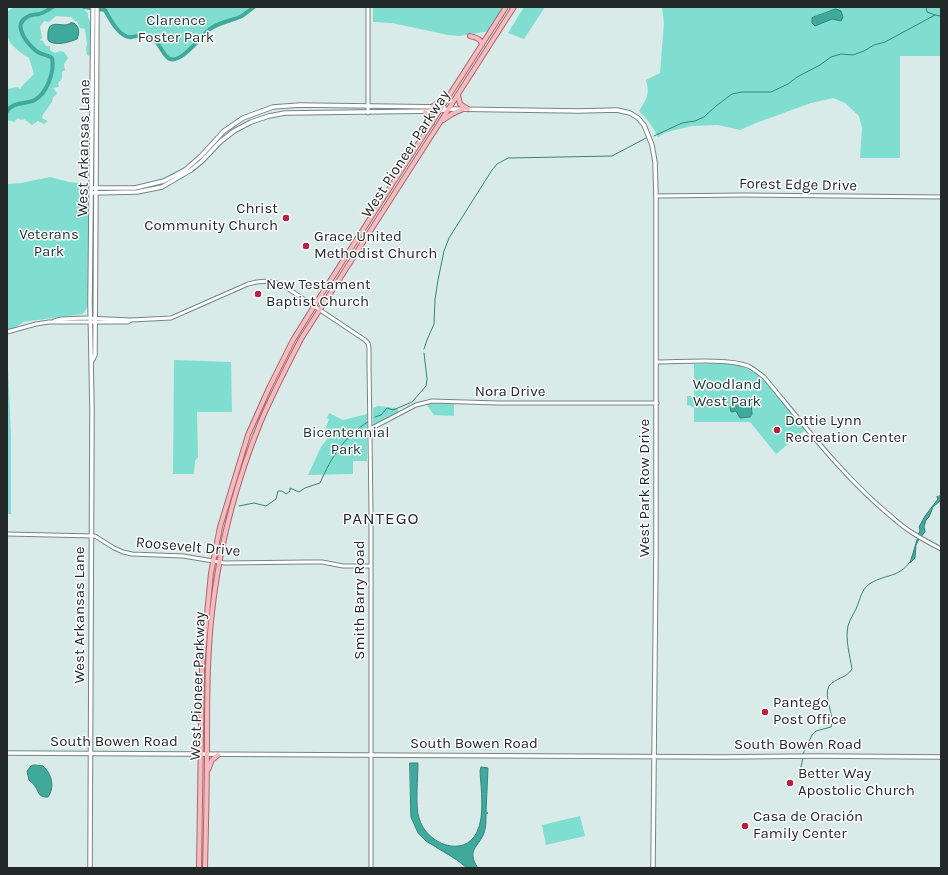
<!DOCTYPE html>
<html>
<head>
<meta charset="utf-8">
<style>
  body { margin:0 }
  #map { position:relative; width:948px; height:875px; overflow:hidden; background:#d8ebe8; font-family:Karla,sans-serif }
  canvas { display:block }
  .frame { position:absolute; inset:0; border:8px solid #222928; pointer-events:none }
</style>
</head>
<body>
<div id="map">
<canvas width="948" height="875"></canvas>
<div class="frame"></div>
</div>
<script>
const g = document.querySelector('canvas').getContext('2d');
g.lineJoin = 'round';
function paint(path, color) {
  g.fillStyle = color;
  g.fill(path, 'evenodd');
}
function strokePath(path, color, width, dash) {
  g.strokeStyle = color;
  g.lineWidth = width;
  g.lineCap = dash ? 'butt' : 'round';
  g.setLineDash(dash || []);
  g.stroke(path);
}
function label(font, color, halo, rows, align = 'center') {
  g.font = font + ' Karla,sans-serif';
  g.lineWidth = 3;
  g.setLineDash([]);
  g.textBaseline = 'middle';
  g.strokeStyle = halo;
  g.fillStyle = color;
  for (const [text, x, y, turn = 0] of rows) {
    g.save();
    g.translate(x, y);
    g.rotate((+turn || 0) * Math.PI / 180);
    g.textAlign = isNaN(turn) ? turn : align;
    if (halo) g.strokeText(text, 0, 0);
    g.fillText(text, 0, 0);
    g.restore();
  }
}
paint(new Path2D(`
  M14,7H87L84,10L88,13V17L90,22V56L87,55L86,49L87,44L85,29L80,28L77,21H75L71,17L56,16L49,22L44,21L40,27L42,38L39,41L42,40L46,46H50V50L55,53L60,51L64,52L68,58L64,64L65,70L62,72V79L58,83L59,87L53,88L57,93L56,95L53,97L52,102L42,116V118L48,121L44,124L38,121L32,125L24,119L21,120L18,118L14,122L7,120V89L17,87L21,89V87L34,74L29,58C21,53 9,45 7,35C6,28 7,19 7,12Z
  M99,7H254C250,10 246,13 242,16C232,21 219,22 210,29C201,36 182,63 170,59C164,57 159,42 150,37C143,33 138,36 132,37C120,39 110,19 105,11L100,9Z
  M373,7H505L490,31L460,36L448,35L392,23L373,22Z
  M524,7H545L524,39L508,33Z
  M662,7H941V56H900V158H860L862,128L859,116L845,103L833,98L811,103L756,123L740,130L718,125L692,126L667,132L658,137C653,127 647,119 639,111C647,98 650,95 646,80L660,73L664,23Z
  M50,177L69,182L91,184L90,303L83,314L23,322L11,331H7V184L21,183Z
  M174,360L231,362L232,412H197L198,457L195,461L194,474H173Z
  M694,364C709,364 726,362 740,366C766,373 788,409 805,430L776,454L750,422H694V407L687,405V396H694Z
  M7,368H8L11,436V514H7Z
  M429,403L454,404V416L434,415L426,404Z
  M378,406L397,408L399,413L376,425H373V408Z
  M329,413L343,420L367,414V461H353V474L308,475L321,447L327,439L324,437L327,431L325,430L329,419L327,418Z
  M580,816L585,836L546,845L542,825Z`), '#80ded1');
const water = new Path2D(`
  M836,9L841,11L843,17L841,21L832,19L815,26L812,23V18Z
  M71,23H74C79,27 80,32 77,39C70,42 54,47 48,40C46,14 62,30 71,23Z
  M738,399L739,402L740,400L747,399L748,402H751L752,414L750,417L740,418L736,411L731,412L730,407L733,406L734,400Z
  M941,496V500L933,507L929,517L926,520L924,527L925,532L919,539L916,545L915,558L910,563L920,530L919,527L925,516L938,499L937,497Z
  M410,763H418C418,777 415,806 419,818C426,844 464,859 477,832C485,816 481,788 480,771L481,767L488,768L486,812L488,813L486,814C486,821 486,827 484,833C478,848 466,850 478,868H467L457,860L426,841L418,833L411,817Z
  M35,765L43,766C52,774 55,787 48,797C38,798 39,791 34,785C34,784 30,781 29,780L27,771L31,766Z`);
paint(water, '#3fa99c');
strokePath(water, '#368379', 1);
strokePath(new Path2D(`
  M926,7L927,12L935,15L941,16
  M654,136L682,123L695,121L704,117L716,106L732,94L742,92H771L788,84L797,77L820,65L831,57L841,54L853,55L864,51L874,45L885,42L935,15
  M424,349L427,340L434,324L435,299L438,280L444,251L449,238L492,170L497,164L508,158L612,156L646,138
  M375,417L381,415L387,408L393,410L412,402L426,386L427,379L424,353
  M239,506L254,503L266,506L276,499L278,491H282L286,494L290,491V488L299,492L305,488L320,483C332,456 343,438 369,421
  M803,754L812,735L816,731L831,727C835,715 823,697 829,686C835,678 847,678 852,669C850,656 845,639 848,626C850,618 856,611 858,604C861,596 863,587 871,583C886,574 898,578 910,562
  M800,771L803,758`), '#368379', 1);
strokePath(new Path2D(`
  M84,7L105,10C110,19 120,39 132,37C138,36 143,34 150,37C160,41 163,57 170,59C182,63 201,36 210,29C219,22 232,21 242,16C246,13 250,10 254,7
  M7,111C14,101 25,105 35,100C47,93 55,71 52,58C47,54 40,55 35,50C27,43 12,25 27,17C31,14 35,15 39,14C44,13 49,9 53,7`), '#3fa99c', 4);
const tertiary = new Path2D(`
  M368,113V7
  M656,196L744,195L941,197
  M54,321L61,319L85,318L131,320L171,318L248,284C260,280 270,280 281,284L365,340L368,343L369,348V363L371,511V868
  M7,332L36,324L49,322H128L131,320
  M657,362C680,362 728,358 748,366C754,369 759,373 764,377C805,426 843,477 893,518C907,531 924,540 941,549
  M370,429L416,405L432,401L498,403H657
  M7,534L95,536L114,548L123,552L132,554L183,556L225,563L307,562H322L343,566H371`);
const secondary = new Path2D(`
  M91,188H135L164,181L185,170L201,156L224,131L243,118L273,107L300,105L444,107
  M91,193L137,192L162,187L191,170L202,161L220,142L234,131L251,122L269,116L285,113L439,111L449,109L579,111L617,110L630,113L638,118L644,125L652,145L655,162L656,196V551L653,868
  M92,361L95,355L97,7
  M7,753L721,757L816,756L941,757
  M90,868L92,410L90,303L93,7`);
const primary = new Path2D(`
  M470,36C476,38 481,38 482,45
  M458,95L460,104L468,109
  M433,106L447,98
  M425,112L431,117L432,123
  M443,120L452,114L463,109
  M192,755L196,751L200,745
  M208,770L212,760L218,755
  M199,868L202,666L211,573L220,527L248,435L269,388L293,340L323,292L506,7
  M205,868C206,828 207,787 207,747C207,696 207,646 214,596C222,536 238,477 261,421C273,393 287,366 301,339L514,7`);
strokePath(tertiary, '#748683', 5);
strokePath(secondary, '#748683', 5.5);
strokePath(primary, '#a8696e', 6);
strokePath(tertiary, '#fff', 3);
strokePath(secondary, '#fff', 3.5);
strokePath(primary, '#f6babf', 4);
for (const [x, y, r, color] of [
  [286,218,4,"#b42141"],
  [306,246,4,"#b42141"],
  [258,294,4,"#b42141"],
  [777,430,4,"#b42141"],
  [765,712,4,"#b42141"],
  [790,783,4,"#b42141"],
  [745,826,4,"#b42141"]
]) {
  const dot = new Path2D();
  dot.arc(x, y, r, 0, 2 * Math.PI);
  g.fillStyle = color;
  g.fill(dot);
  strokePath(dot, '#fff', 1.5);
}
label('15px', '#1b3330', '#fff', [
  ["Clarence",176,21],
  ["Foster Park",176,38],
  ["Veterans",49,235],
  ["Park",49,252],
  ["Woodland",727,385],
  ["West Park",727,402],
  ["Bicentennial",346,433],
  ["Park",346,450]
]);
label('15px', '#222928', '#fff', [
  ["West Arkansas Lane",84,148,-89],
  ["West Pioneer Parkway",406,154,-57],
  ["Forest Edge Drive",798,185,1],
  ["Nora Drive",510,392],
  ["West Park Row Drive",645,488,-90],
  ["Roosevelt Drive",188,547,5],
  ["Smith Barry Road",360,600,-90],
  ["West Arkansas Lane",80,615,-90],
  ["West Pioneer Parkway",198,686,-88],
  ["South Bowen Road",114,742],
  ["South Bowen Road",474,744],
  ["South Bowen Road",798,745]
]);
label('15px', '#222928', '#fff', [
  ["Christ",278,209,"right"],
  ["Community Church",278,226,"right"],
  ["Grace United",314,237],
  ["Methodist Church",314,254],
  ["New Testament",266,285],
  ["Baptist Church",266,302],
  ["Dottie Lynn",785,421],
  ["Recreation Center",785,438],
  ["Pantego",773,703],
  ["Post Office",773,720],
  ["Better Way",798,774],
  ["Apostolic Church",798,791],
  ["Casa de Oración",753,817],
  ["Family Center",753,834]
], 'left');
g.letterSpacing = '1px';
label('17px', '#222928', '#fff', [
  ["PANTEGO",381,519]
]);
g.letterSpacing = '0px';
</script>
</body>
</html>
